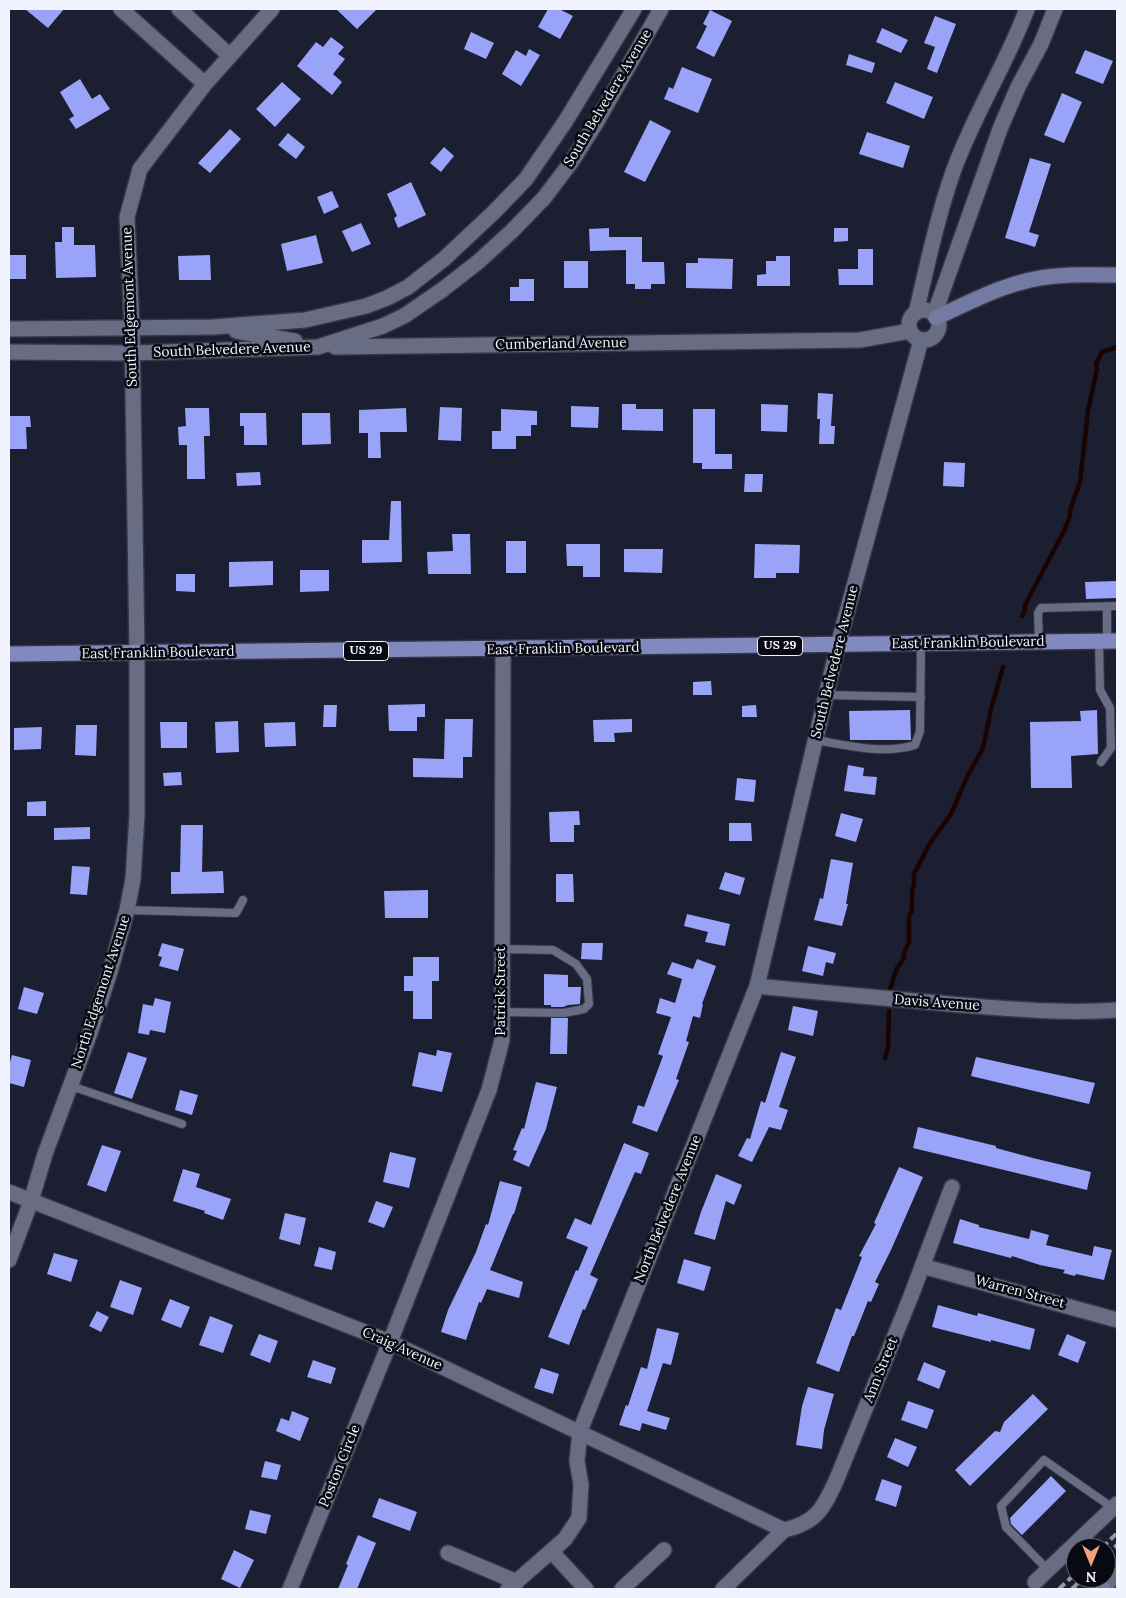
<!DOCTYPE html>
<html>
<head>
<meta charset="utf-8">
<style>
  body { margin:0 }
  #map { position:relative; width:1126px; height:1598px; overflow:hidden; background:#1c1e31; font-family:Lora,serif }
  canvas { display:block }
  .frame { position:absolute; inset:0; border:10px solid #f1f3fe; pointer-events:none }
  .north { position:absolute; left:1066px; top:1538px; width:50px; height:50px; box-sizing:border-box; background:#080911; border:1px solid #656770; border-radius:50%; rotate:180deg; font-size:14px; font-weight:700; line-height:20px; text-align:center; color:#f1f3fe }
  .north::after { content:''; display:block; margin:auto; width:18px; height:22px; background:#f1a17c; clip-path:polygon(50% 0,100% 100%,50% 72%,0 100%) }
</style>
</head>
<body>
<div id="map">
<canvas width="1126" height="1598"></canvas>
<div class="frame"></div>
<div class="north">N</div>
</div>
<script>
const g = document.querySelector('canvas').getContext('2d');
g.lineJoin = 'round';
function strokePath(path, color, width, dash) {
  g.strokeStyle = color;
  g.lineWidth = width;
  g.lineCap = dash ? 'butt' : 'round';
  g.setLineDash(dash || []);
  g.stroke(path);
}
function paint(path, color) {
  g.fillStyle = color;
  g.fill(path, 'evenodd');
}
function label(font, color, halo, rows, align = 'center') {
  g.font = font + ' Lora,serif';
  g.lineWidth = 5;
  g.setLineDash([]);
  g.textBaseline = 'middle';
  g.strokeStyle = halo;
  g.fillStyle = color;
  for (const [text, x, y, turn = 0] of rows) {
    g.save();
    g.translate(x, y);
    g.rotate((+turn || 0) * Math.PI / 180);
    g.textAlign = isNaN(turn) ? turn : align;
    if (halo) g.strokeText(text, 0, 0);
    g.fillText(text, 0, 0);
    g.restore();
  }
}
strokePath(new Path2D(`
  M1022,616L1025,610V605L1064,531L1070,516V510L1080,482L1088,411L1097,369L1096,364L1102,352L1117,347
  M890,989L897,968L904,958V953L909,942V916L912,911V890L914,885V874L930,843L951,814L967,777L983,748L991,709L1003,667
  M885,1058L888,1047L889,1011`), '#1a0300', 4.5);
paint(new Path2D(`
  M25,9H64L48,28Z
  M336,9H377L357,29Z
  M548,9H559L573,16L560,39L538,27Z
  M710,10L732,21L714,57L696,48L707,26L703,24Z
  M935,16L956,24L937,73L927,69L935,47L924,43Z
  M882,28L908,40L901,53L876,42Z
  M471,32L494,43L486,59L464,49Z
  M331,37L344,47L338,54L345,59L333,74L342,82L332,95L297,66L316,42L323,47Z
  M529,49L540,55L521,86L502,74L516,50L526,56Z
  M1085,50L1113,61L1103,84L1075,73Z
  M849,54L875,63L872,73L846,65Z
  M682,67L712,79L698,113L664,99L669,87L673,89Z
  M80,79L92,99L100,94L110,109L76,129L69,119L74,116L60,92Z
  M282,82L301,99L275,127L256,109Z
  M895,82L933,97L924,119L886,103Z
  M1062,93L1082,102L1064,143L1044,135Z
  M650,120L671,131L645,182L624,172Z
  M230,129L241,139L210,173L198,163Z
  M867,132L910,146L903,168L859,154Z
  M288,133L305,147L296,159L278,145Z
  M444,147L454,156L441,172L430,163Z
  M1030,158L1051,164L1029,232L1039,235L1035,247L1005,238Z
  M411,182L426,215L398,228L394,218L397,216L387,194Z
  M332,191L339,207L324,214L317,197Z
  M361,223L371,244L352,252L342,231Z
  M62,227H74V245H95L96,277L56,278L55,242H62Z
  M609,228V237H642V262H664L665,284H651V289H635V284H626V250L590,251L589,229Z
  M834,228H848V241L834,242Z
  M316,235L323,263L287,271L281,244Z
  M858,249H873V285H839L838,269H858Z
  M9,255H26V279H9Z
  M210,255L211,280H179L178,256Z
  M776,256H790V286H757V275L766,274V261H776Z
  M698,258L733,259L732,289L686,288V263H698Z
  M564,261H588V288H564Z
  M519,279H534V301H510V287H519Z
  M818,393L833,394L831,426H835L834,444H819L820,419H817Z
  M622,404H636V409H663V431L622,430Z
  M761,404L788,405L787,432L761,431Z
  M571,406L599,407L598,428L571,427Z
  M440,407L462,408L461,441L438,440Z
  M185,408H209L210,436H204L205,479H187V445H179L178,427L186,426Z
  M406,408L407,432H380L381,458H368V433H359V410Z
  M501,409L537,411V425H531V436H516V449H492V431H501Z
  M693,409H715V454H732V469H702V463H693Z
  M240,413H266L267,445H244V426H240Z
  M302,413H330L331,444L302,445Z
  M9,416H30L31,427H26L27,449H10Z
  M944,462L965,463L964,487L943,486Z
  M260,472L261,485L237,486L236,473Z
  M745,474H763L762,492H744Z
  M391,501H401L402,562L362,563V540H389Z
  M452,534H470L471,574H428L427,552L453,551Z
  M506,541H526V573H506Z
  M566,544H600V577H583V566H567Z
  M755,544L800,545L799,573H776V578H754Z
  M624,549H663L662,573L624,572Z
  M273,561V585L229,587V562Z
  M300,570H329V591L300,592Z
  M176,574H195V592L176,591Z
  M1117,581V598L1086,599L1085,582Z
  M711,681L712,695H693V682Z
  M425,704V717H417V731H389L388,705Z
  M324,705H337L336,727H323Z
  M756,705L757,717H742V706Z
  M910,710L911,740H850L849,711Z
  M1097,710L1098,754L1071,756L1072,788H1031L1030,722L1081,721L1080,711Z
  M445,719H473L472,757H463V778L413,777V758L444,759Z
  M632,719V732L614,733L615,742H594L593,720Z
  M238,721L239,752L216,753L215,722Z
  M160,722H187V748H161Z
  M295,722L296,746L265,747L264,723Z
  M76,725H97L96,756L75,755Z
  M42,727L41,749L14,750V728Z
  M848,765L864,768L863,776L877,777L875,795L844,791Z
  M181,772L182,785L164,786L163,773Z
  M737,778L756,780L754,802L735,800Z
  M46,801V816H27V802Z
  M579,811L580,825H574V842H550L549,812Z
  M841,813L863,819L856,842L835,836Z
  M729,823H751L752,841H729Z
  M181,825H203L202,872L223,871L224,893L171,894V872H180Z
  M90,827V839L54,840V828Z
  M831,859L853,863L846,904H848L842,926L814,920L820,898L823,899Z
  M72,866L90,867L87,895L70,894Z
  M725,872L745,878L740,895L719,889Z
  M556,874H573L574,902H556Z
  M428,890V918H385L384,891Z
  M687,914L730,924L725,946L705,942L708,932L684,926Z
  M162,943L184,949L178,971L159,966L162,957L158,956Z
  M582,943H603L602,960L581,959Z
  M808,946L836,953L833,964L826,962L823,976L802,971Z
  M413,957H439V981H432V1019H413V991H404V976H413Z
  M697,959L716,966L702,1004H703L700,1018L693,1016L686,1041L689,1042L676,1079L679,1080L657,1132L632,1123L638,1105L644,1107L663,1056L658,1054L671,1017L656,1013L660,998L675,1003L682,979L667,974L672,962L693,969Z
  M544,974L568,975V987H581L580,1004L568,1005L563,1007H551V1005H544Z
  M24,987L44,993L37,1014L18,1009Z
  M155,998L171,1002L165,1033L150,1030L149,1035L138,1033L143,1004L153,1006Z
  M793,1006L818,1011L813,1036L788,1030Z
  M551,1018H568L567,1054H550Z
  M437,1050L452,1053L442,1092L412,1086L419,1052L436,1056Z
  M128,1052L147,1058L132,1099L114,1093Z
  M781,1052L796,1057L779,1107L788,1110L781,1130L769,1127L752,1162L738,1156L747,1138L750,1139L761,1101L765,1103Z
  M12,1055L31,1060L24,1087L9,1083V1066Z
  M976,1057L1095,1083L1089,1104L971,1076Z
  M536,1082L557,1087L546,1129L529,1167L513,1160L517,1151L513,1150L522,1128L524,1129Z
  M180,1090L198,1095L192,1115L175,1110Z
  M918,1127L996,1146V1148L1033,1158L1091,1172L1087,1190L913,1148Z
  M624,1143L649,1153L641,1174L635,1172L590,1275L598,1279L585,1310L583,1309L569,1345L548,1337L576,1270L578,1271L588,1247L566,1238L575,1218L591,1225Z
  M102,1145L121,1151L106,1192L87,1185Z
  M390,1152L416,1158L409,1188L383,1182Z
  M899,1167L923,1177L891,1250L875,1282L879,1284L871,1302L868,1301L854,1336H852L839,1372L816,1363L836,1308L841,1310L862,1257L859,1256L876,1224L874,1223Z
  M183,1169L200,1174L196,1187L231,1199L223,1220L204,1213L205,1211L173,1201Z
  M716,1174L742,1185L734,1205L726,1201L715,1240L694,1234L701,1212Z
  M500,1181L522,1187L514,1214H513L490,1270L523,1282L519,1298L487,1289L481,1303L479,1302L466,1340L441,1332L448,1310L476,1252L486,1224L488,1225Z
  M376,1201L393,1207L384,1228L368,1222Z
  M285,1213L306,1218L300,1245L279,1239Z
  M960,1219L979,1225V1227L1029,1239L1031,1230L1049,1235L1046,1245L1092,1256L1094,1246L1112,1250L1104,1280L1076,1274L1075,1276L1063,1273L1065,1270L1040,1265L1012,1256L1011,1258L953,1243Z
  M319,1247L336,1252L332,1270L314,1266Z
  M54,1253L78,1260L71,1282L47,1274Z
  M684,1259L711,1267L704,1291L677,1283Z
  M120,1280L142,1288L133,1315L110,1307Z
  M170,1299L190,1307L181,1328L161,1320Z
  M938,1305L977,1316L978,1313L1035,1329L1030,1350L991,1340V1342L932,1327Z
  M97,1311L109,1317L101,1332L89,1326Z
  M210,1316L233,1325L223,1353L199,1345Z
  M657,1328L679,1333L671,1365L663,1363L647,1411L670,1418L666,1430L642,1423L640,1431L619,1425L626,1405L628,1406L641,1367L647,1369Z
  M259,1334L278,1341L270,1363L250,1355Z
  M1067,1334L1086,1342L1078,1363L1058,1355Z
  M313,1360L336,1368L331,1384L307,1377Z
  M924,1362L946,1371L939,1389L917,1380Z
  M541,1368L559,1374L553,1394L534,1388Z
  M808,1387L834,1394L824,1430L822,1449L796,1445L802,1406Z
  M1033,1394L1048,1409L970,1486L955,1470L995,1431L1000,1432L1004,1422Z
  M908,1401L934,1410L927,1429L901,1420Z
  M292,1411L309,1418L300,1441L276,1431L281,1418L289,1421Z
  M895,1438L917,1447L908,1467L887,1457Z
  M265,1461L281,1465L277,1480L261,1477Z
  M1051,1476L1066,1491L1022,1535L1011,1524L1010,1518Z
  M882,1479L902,1486L896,1507L875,1500Z
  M379,1498L417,1512L410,1531L372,1517Z
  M250,1510L271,1515L266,1534L245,1529Z
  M358,1535L376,1543L357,1589H338L348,1565L346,1564Z
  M234,1550L254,1560L240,1588L221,1579Z`), '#99a4f9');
const lane = new Path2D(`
  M1107,606V642
  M1039,642L1038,613L1041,608L1117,606
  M1099,642L1100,690L1110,708L1111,748L1101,762
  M826,695L921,697
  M815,740C847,745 883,755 915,745L920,731L921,644
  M127,910L236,913L243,900
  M502,1012L564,1013L584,1009L589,1004L587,979L576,964L553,950L502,949
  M71,1086L182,1124
  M1048,1570L1006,1527L1001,1506L1044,1460L1113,1508`);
const street = new Path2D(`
  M121,9L205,84
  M179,9L230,56
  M909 325a15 15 0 1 1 30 0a15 15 0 1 1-30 0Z
  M916,313C927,266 937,218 953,172C973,116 1006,65 1027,9
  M934,315L1000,129L1018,87L1041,44L1055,9
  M9,329L213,327L305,320L366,306L387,298L408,287L444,259L494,212L526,179L565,122L634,9
  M236,331L295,341
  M335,347L860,340L910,331
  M9,352L133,353L318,347L383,326L404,316L442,290L478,262L512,231L544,198L572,161L596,123L661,9
  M757,986C825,993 893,999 962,1005C1013,1009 1065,1014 1117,1010
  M9,1192L390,1342L784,1530
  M9,1260L31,1201L45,1154L90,1033L110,972L127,910L133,879L137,815V654L132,328L127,217L140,169L205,84L272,9
  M922,1266L1117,1320
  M784,1530C816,1523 823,1509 836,1481L911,1296L952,1187
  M551,1551L586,1589
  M448,1553L517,1582
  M1035,1582L1117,1504
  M290,1589L390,1342L489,1090L502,1040L503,649
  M508,1589L565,1539L579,1518L581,1485L577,1461L580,1431L757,986L838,645L921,340
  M622,1589L664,1550
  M723,1589L784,1530
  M1102,1589L1117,1574`);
const secondary = new Path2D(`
  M936,318C974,300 1013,279 1056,276C1076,274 1097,275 1117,275
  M1102,1589H1103`);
const primary = new Path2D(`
  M9,654L1117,641`);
strokePath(lane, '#363746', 10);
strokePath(street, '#363746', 18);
strokePath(secondary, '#363746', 18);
strokePath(primary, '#363746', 18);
strokePath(lane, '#686d84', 8);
strokePath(street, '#686d84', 15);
strokePath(secondary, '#747ba2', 15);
strokePath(primary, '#8189bf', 15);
strokePath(new Path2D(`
  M1102,1548L1117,1533
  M1106,1556L1117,1545
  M1059,1589L1076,1573
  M1072,1589L1083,1578`), '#9496a5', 4, [8, 4]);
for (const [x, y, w] of [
  [780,646,45],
  [366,651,45]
]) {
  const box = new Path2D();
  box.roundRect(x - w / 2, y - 9.5, w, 19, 4);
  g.fillStyle = '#080911';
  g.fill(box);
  strokePath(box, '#f1f3fe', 1);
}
label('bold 12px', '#f1f3fe', null, [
  ["US 29",780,646],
  ["US 29",366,651]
]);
label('14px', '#f1f3fe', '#080911', [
  ["South Belvedere Avenue",608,98,-59],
  ["South Edgemont Avenue",130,307,-92],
  ["Cumberland Avenue",561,344,-1],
  ["South Belvedere Avenue",232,350,-2],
  ["East Franklin Boulevard",968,643,-1],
  ["East Franklin Boulevard",563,649,-1],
  ["East Franklin Boulevard",158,653,-1],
  ["South Belvedere Avenue",835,662,-76],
  ["Patrick Street",501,991,-90],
  ["North Edgemont Avenue",101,992,-72],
  ["Davis Avenue",937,1003,4],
  ["North Belvedere Avenue",668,1209,-68],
  ["Warren Street",1020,1292,15],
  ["Craig Avenue",402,1349,24],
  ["Ann Street",881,1370,-68],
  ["Poston Circle",340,1466,-68]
]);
</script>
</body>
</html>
